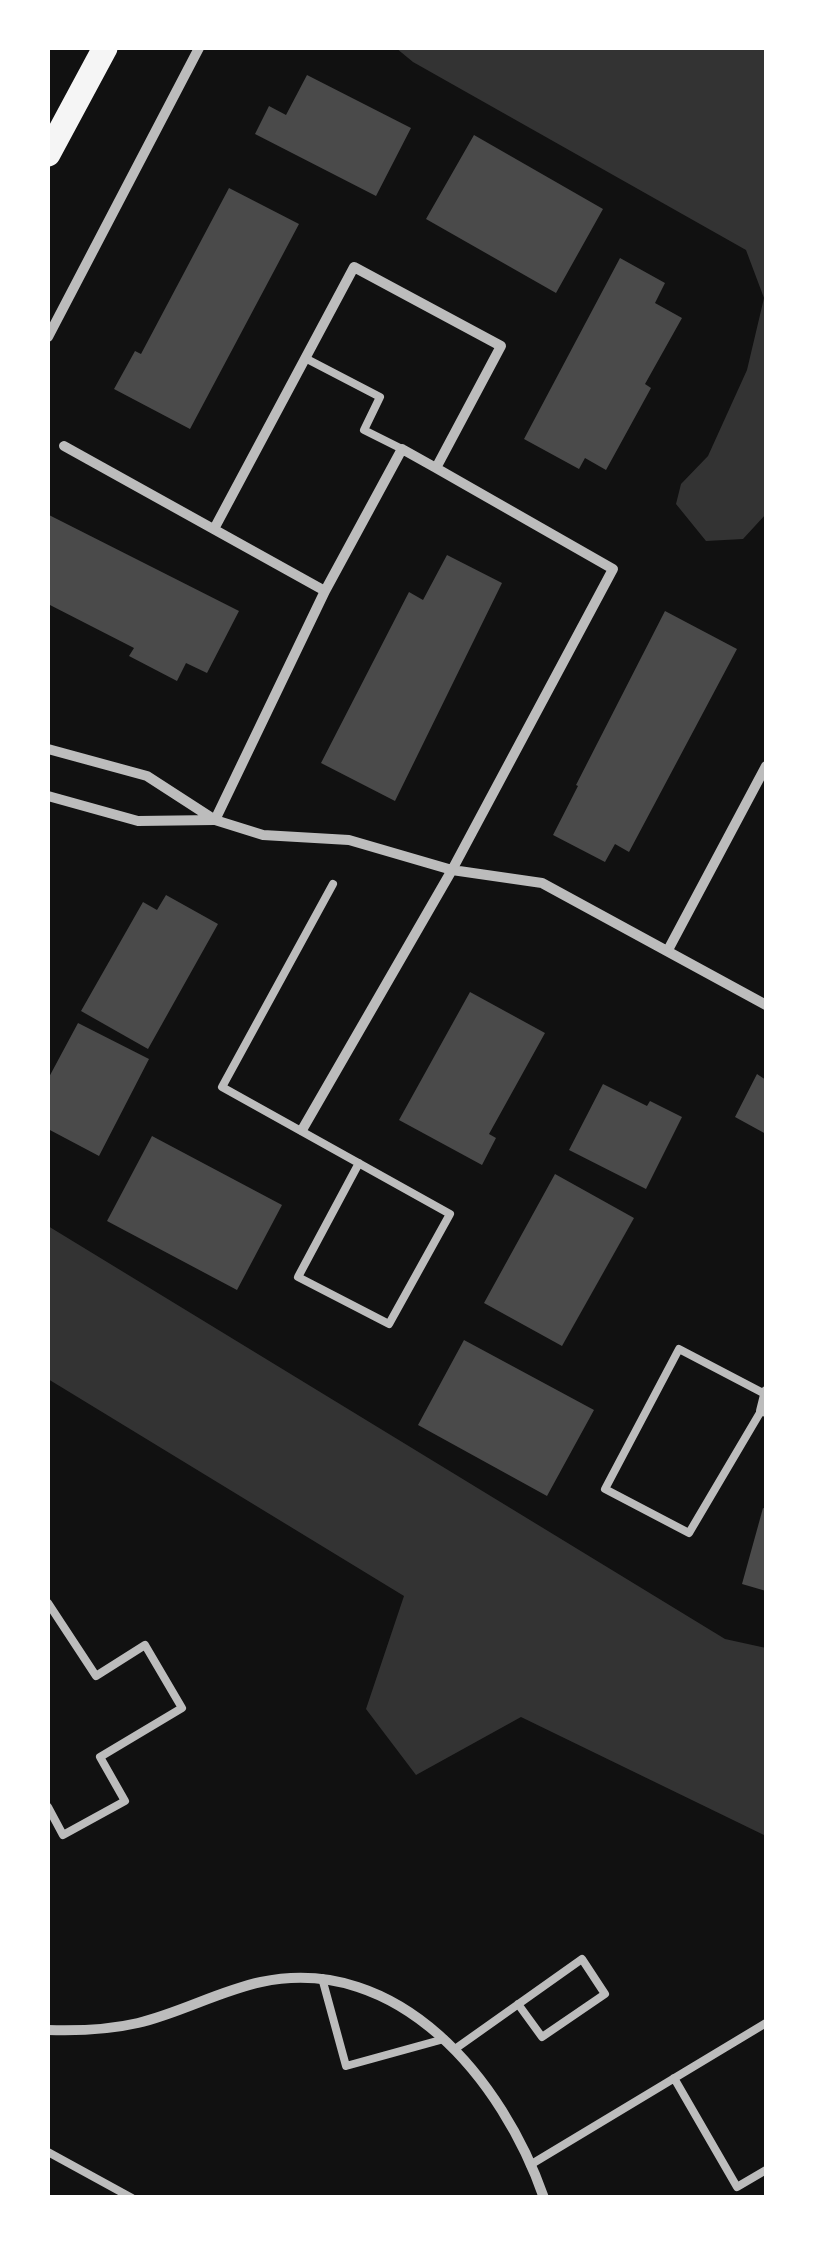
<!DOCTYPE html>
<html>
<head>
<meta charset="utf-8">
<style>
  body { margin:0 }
  #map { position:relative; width:814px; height:2245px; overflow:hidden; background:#111; font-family:"Playfair Display",serif }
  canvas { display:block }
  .frame { position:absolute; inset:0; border:50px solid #fff; pointer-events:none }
</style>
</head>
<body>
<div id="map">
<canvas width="814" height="2245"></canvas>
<div class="frame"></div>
</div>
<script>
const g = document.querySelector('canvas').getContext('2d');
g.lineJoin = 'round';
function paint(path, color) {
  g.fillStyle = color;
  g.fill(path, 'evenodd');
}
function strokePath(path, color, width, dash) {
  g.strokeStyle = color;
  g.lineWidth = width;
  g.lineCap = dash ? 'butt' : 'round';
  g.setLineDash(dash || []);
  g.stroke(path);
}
paint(new Path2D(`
  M396,48H766V514L743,539L706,541L676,504L681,484L708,456L747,370L764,298L746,250L413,62Z
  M48,1226L725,1639L766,1648V1836L521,1717L416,1775L366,1709L404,1596L48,1379Z`), '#333');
paint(new Path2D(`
  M307,75L411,128L376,196L255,134L269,106L286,115Z
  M474,135L603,209L556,293L426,219Z
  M229,188L299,224L190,429L114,389L135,351L141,354Z
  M620,258L665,283L655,303L682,318L645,384L651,388L606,470L585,458L579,469L524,439Z
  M49,515L239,611L207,673L186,663L177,681L129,656L134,648L48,604Z
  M447,555L502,583L395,801L321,763L409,592L423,600Z
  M665,611L737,649L629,852L615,844L605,862L553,835L578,786L576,785Z
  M166,895L218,924L148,1049L81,1011L143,902L157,910Z
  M470,992L545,1033L489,1134L496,1138L482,1165L399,1120Z
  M78,1023L149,1059L99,1156L48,1129V1079Z
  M757,1074L766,1080V1134L735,1117Z
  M603,1084L647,1106L650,1101L682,1117L646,1189L569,1150Z
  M152,1136L282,1205L237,1290L107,1221Z
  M555,1174L634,1218L562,1346L484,1303Z
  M464,1340L594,1410L547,1496L418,1425Z
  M763,1508L766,1509V1591L742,1584Z`), '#4a4a4a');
strokePath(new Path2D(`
  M305,358L380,397L364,430L402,449
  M333,884L222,1087L450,1214L389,1324L298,1277L359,1163
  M765,1394L679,1349L605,1489L689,1533L761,1411L766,1413
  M48,1603L96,1676L145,1645L182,1708L100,1757L125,1801L63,1835L48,1807
  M322,1978L346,2066L444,2039
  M455,2049L582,1959L605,1994L542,2037L518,2004
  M674,2078L737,2187L766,2170
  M48,2152L132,2198
  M530,2165L766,2023`), '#bcbcbc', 8);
strokePath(new Path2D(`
  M48,337L199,48
  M64,446L325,591
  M214,529L354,267L501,346L436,468L613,569L452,870L302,1130
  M48,749L147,776L215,820L263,835L349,840L452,870L542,883L766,1005
  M48,796L138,821L214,820
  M215,820L325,591L402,449L436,468
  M668,950L766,766
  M761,1411L766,1391
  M48,2030C79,2031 108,2030 138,2023C180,2013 219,1991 261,1982C399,1953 503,2080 544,2198`), '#bcbcbc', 10);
strokePath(new Path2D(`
  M48,154L105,48`), '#f5f5f5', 25);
</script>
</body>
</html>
